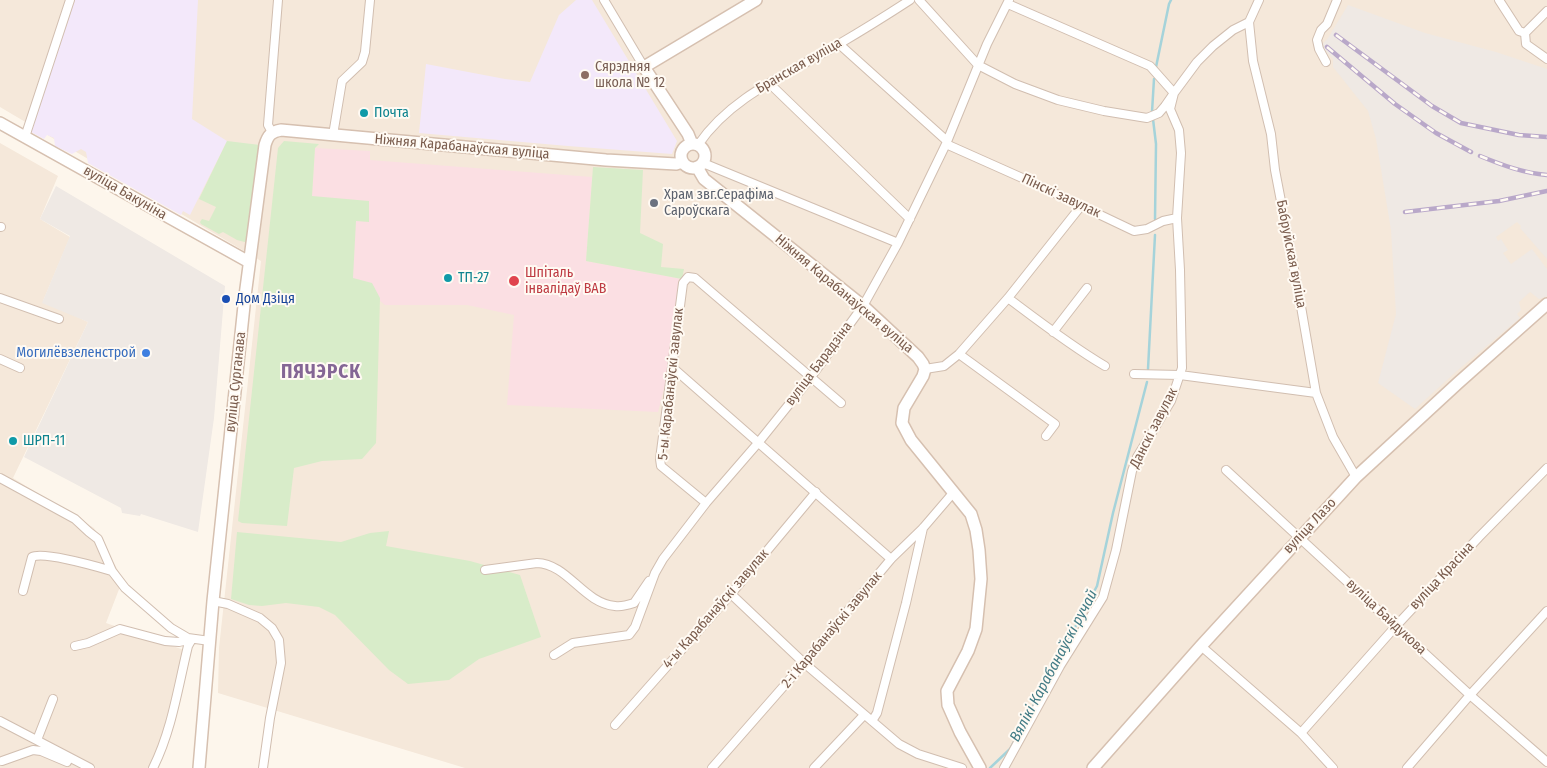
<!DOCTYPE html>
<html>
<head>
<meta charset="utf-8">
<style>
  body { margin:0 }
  canvas { display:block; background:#fdf6ec }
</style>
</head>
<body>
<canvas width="1547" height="768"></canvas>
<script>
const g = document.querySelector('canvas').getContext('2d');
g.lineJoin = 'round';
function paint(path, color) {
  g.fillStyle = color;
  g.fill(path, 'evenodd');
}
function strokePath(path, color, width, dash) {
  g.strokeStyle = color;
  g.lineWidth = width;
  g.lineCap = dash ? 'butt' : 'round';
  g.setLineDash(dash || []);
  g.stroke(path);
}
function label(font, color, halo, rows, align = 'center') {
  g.font = font + ' "Fira Sans Condensed",sans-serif';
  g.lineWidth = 4;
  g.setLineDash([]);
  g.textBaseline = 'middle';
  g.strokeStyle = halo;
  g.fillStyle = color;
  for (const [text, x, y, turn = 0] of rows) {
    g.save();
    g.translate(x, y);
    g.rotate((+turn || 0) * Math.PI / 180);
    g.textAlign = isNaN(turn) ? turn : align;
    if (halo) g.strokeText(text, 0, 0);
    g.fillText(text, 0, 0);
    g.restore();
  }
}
paint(new Path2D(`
  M0,0H1547V768H465L218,693L219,648L261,261L0,107Z
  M0,143L58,176L40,219L70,237L43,301L88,322L13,478L94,528L123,579L106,623L184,650L157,768H0Z`), '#f5e8da');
paint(new Path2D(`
  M1348,5L1425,33L1496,52L1547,69V259L1520,228L1521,226L1517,222L1496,237L1498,241L1501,239L1508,250L1503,253L1511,264L1532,249L1547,269V296L1539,299L1530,292L1519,302L1521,310L1517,314L1520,318L1458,370L1415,409L1378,383L1396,314L1391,230L1376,139L1368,111L1333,67V59L1321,46L1328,38Z
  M56,186L225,286L214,418L198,532L141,514L140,516L122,513L121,508L24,457L88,322L42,303L70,236L40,219Z`), '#efe9e4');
paint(new Path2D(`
  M75,0H198L192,119L227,141L190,215L183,211L181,215L88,163L86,152L81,149L72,154L55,146L54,138L47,135L44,139L31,132Z
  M576,0H592L677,141L672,154L568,146L419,133L426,64L505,79L530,82L559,15Z`), '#f3e8fa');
paint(new Path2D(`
  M315,148L370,151V160L592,177L586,261L682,279L669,370L658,412L507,405L514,315L467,305H385L371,293L345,290L312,196Z`), '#fbdfe3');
paint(new Path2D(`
  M227,141L260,145L252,244L237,240L223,232L219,234L201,224L200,222L202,219L209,221L216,207L199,199Z
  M284,141L319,144L315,148L312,196L369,201V222L356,221L353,278L372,283L380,298L376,443L362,459L322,461L294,468L287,526L242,523L238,521L278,148Z
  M593,167L643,170L640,233L663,244L661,267L684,269L682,279L586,261Z
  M389,531L386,546L470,561L520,575L541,637L479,659L449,680L408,684L389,670L335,615L319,607L286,603L262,606L249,605L231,599L237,532L341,542L370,533Z`), '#d8ecc9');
strokePath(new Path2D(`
  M1156,67L1169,4L1171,0
  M1152,112L1154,79
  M1153,119L1156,144L1155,219
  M1148,369L1155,235
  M990,768L1010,749L1097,586L1113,513L1147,382`), '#a5d3da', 2.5);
const street = new Path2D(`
  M604,0L644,67
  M919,0L978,65L1015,84L1058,100L1104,111L1147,118L1159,113L1165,106L1174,93L1197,62L1213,46L1233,30L1249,22
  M1259,0L1249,22L1253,61L1271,134L1275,170L1299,295L1316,393L1333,437L1356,477
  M1499,0L1519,31L1525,33L1547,11
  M1008,4L1150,66L1174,93
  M1525,33L1526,44L1547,59
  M839,44L947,141
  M1326,62L1319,49L1317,40L1321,30L1327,24L1337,0
  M769,83L910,219
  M272,132L268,125L278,0
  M333,135L342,81L362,62L365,52L370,0
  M25,137L70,0
  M946,144L1029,181L1134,231L1147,229L1163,221L1177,218
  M698,145C732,95 789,74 839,44C863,30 887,15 910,0
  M703,163L898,243
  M0,227H1
  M0,298L59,319
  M1008,298C1040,322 1071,346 1105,366
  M1053,332L1087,288
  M959,354L1055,424L1046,436
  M0,359L20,368
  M672,367L891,559
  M925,369L944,366L959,354L1008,298L1081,206
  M1134,374L1180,375L1316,393
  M1226,470L1470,695L1547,762
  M0,478L75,519L89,532L98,539L112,571L125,588L171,628L188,638L210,641
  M706,503L661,466L660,459L683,283L688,277L695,278L841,403
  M485,570L537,563C568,564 583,603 615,606C621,607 628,605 634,603L649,581
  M23,591L32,557C44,551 98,567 112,571
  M731,594L804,663L899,744L918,754L962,768
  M213,601L228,604L260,618L272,628L279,640L281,663L270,718L263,768
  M75,646L88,643L120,629L165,641L179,642L192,639
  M1201,646L1301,733L1333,768
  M554,655L573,643L629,635L635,627L655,573L663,559L706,503L758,443L811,377L863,306L898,243L946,144L987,44L1009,0
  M0,721L90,768
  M872,721L877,713L906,603L923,528
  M615,725L731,594L816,492
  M1301,733L1396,626L1479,537L1547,468
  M37,740L53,699
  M2,761L33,750L41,751L67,762
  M153,768C172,730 178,687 188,646L192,639
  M712,768L804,663L891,559L923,528L953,493
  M814,768L864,715
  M1004,768L1060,666L1103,597L1116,550L1132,471L1137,457L1171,401L1182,368L1180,270L1177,218L1181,153L1179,130L1170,109L1174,93
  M1407,768L1470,695L1547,611`);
const secondary = new Path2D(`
  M0,123L249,262
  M692,144L688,134L644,67L756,0
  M681 156a12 12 0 1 1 24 0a12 12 0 1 1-24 0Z
  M697,167L704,179L863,306L918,357L923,364L925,369L923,376L904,408L902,423L911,440L971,514L976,530L979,550L981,579L976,629L968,651L947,691L948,705L960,732L980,768
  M199,768L213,601L245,296L265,145C268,135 271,132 281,130L606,160L676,164L682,162
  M1093,768L1201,646L1356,477L1458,383L1547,304`);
strokePath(street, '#d1beb0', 10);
strokePath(secondary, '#d6c0b0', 14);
strokePath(street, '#fff', 8);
strokePath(secondary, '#fff', 11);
const rail = new Path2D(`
  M1336,35L1432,106L1461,123L1519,135L1547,137
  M1327,47L1395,104L1436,133L1471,152
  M1480,156C1502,165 1523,173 1547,175
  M1405,212L1499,201L1547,191`);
strokePath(rail, '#b9a8c9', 4.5);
strokePath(rail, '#fffaf3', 2.5, [8]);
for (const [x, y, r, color] of [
  [585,75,5,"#8d6e63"],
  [364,113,5,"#0f9aa8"],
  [654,203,5,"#6b7280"],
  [448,278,5,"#0f9aa8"],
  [514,281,6,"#e0444e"],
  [226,299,5,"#1a4fb4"],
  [146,353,5,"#3f7fe0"],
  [13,441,5,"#0f9aa8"]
]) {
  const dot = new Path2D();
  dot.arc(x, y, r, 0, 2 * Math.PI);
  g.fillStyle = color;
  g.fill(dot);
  strokePath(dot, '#fffaf3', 2);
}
label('14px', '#7a5c4d', '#fffaf3', [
  ["Бранская вуліца",799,66,-30],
  ["Ніжняя Карабанаўская вуліца",462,147,5],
  ["вуліца Бакуніна",125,193,30],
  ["Пінскі завулак",1061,196,25],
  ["Бабруйская вуліца",1291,254,79],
  ["Ніжняя Карабанаўская вуліца",844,294,40],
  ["вуліца Барадзіна",819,364,-53],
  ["вуліца Сурганава",236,382,-84],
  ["5-ы Карабанаўскі завулак",671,384,-84],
  ["Данскі завулак",1154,428,-63],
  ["вуліца Лазо",1310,526,-47],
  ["вуліца Красіна",1442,576,-47],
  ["4-ы Карабанаўскі завулак",716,609,-49],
  ["вуліца Байдукова",1386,617,43],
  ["2-і Карабанаўскі завулак",832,630,-50]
]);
label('14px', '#785e54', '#fffaf3', [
  ["Сярэдняя",595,67],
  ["школа № 12",595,83]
], 'left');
label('14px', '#0d838f', '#fffaf3', [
  ["Почта",374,113],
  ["ТП-27",458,278],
  ["ШРП-11",23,441]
], 'left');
label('14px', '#5b616d', '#fffaf3', [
  ["Храм звг.Серафіма",664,195],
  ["Сароўскага",664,211]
], 'left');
label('14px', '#be3a42', '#fffaf3', [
  ["Шпіталь",525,273],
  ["інвалідаў ВАВ",525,289]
], 'left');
label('14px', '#164399', '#fffaf3', [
  ["Дом Дзіця",236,299]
], 'left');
label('14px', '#366cbe', '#fffaf3', [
  ["Могилёвзеленстрой",136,353]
], 'right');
label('italic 15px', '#437c86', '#fffaf3', [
  ["Вялікі Карабанаўскі ручай",1054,666,-62]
]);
g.letterSpacing = '1px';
label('bold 19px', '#846695', '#fffaf3', [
  ["ПЯЧЭРСК",321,373]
]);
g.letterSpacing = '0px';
</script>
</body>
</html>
